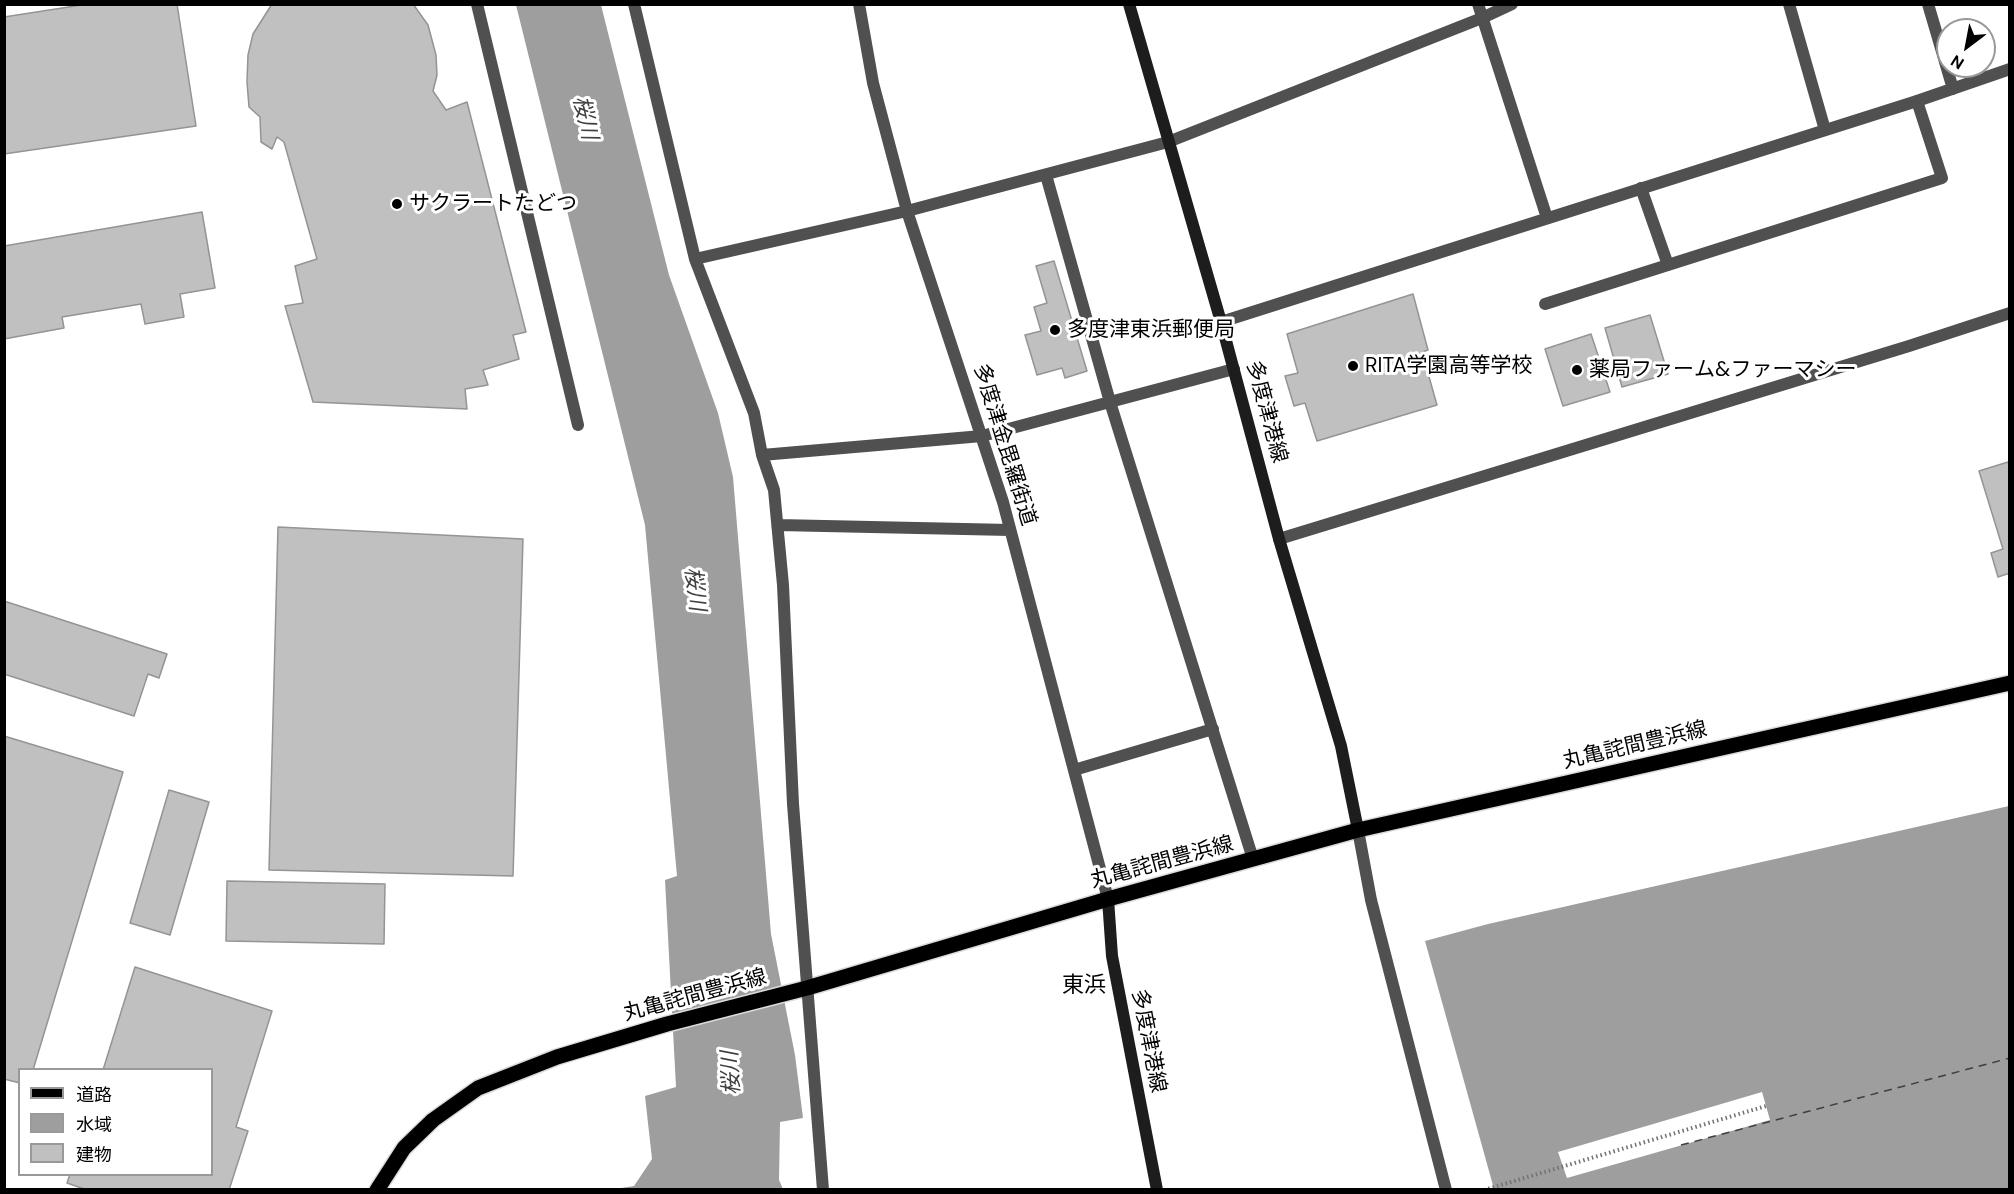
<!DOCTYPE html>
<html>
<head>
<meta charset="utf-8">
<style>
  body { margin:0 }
  #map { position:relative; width:2014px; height:1194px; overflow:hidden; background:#fff; font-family:"DM Sans","Noto Sans JP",sans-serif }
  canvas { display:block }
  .frame { position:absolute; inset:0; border:6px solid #000; pointer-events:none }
  .legend { position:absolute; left:18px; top:1068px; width:195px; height:108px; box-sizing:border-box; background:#fff; border:2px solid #999; margin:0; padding:8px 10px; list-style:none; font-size:18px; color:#000 }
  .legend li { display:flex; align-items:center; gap:12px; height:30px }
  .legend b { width:30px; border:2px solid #999 }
  .north { position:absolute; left:1936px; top:18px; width:60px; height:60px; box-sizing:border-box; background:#fff; border:2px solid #999; border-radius:50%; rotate:212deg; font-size:16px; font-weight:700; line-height:24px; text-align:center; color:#000 }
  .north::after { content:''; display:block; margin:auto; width:21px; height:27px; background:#000; clip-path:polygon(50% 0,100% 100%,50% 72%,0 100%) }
</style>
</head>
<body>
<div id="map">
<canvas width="2014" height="1194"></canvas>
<div class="frame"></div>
<ul class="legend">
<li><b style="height:8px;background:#000"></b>道路</li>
<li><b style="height:16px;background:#9e9e9e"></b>水域</li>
<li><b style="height:16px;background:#c0c0c0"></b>建物</li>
</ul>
<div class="north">N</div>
</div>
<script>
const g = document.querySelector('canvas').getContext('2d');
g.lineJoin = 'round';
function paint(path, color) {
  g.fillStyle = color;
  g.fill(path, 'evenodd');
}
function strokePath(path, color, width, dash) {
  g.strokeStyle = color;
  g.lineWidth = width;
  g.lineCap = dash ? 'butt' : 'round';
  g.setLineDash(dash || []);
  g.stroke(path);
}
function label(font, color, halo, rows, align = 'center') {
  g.font = font + ' "DM Sans","Noto Sans JP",sans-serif';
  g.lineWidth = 6;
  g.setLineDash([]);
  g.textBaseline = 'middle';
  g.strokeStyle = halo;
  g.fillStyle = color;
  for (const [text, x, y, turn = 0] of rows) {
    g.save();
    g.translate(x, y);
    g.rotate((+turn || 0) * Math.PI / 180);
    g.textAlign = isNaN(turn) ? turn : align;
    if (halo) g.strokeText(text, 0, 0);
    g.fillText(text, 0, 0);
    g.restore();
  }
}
paint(new Path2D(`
  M516,5H601L669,275L718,413L733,477L771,934L795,1055L803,1118L780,1122L779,1180L783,1189H615L634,1186L652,1159L645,1096L676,1087L665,880L677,876L645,525Z
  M2009,806V1189H1494L1425,941L1488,924Z`), '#9e9e9e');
paint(new Path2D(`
  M1762,1092L1770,1120L1567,1178L1558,1152Z`), '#fff');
strokePath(new Path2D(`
  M1681,1145L2010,1058`), '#3f3f3f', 1.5, [8, 6]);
const building = new Path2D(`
  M88,4H177L196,126L4,154V17Z
  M272,4H413L428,25L436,55L437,75L433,91L446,110L467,102L526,332L513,335L519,359L483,370L488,385L465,389L467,409L313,402L285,306L303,303L295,266L317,259L284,142L277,137L272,149L261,142L260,117L249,107L247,82L248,55L253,34Z
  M202,212L215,288L180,294L184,317L145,324L141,304L62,317L64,328L4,339V246Z
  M1054,261L1087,371L1065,378L1062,368L1037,375L1025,335L1041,331L1034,307L1047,303L1036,266Z
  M1413,294L1428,350L1422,352L1437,405L1317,441L1305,403L1294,406L1285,376L1298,373L1287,334Z
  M1650,315L1668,374L1622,387L1605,328Z
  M1591,334L1610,392L1563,406L1545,349Z
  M2008,462L2010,467V573L1998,577L1991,553L2003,549L1979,471Z
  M278,527L523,539L513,876L269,870Z
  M4,601L167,654L159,678L148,674L134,716L4,674Z
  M4,736L123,772L33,1070H20V1083L4,1079Z
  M169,790L209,802L170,935L130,923Z
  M227,881L385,884L384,944L226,941Z
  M135,967L272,1011L236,1127L248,1131L229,1190H87L67,1183L70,1174H212V1070H103Z`);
paint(building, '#c0c0c0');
strokePath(building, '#949494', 1.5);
const primary = new Path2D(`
  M377,1190L404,1148L433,1120L478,1088L557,1057L667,1024L807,988L1108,899L1358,830L2010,683`);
strokePath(primary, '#dbdbdb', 18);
strokePath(new Path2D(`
  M1484,1190L1766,1106`), '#727272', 4, [1.5, 3]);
strokePath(new Path2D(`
  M1641,188L1668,265
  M1545,304L1942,178L1917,101`), '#505050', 12);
strokePath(new Path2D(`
  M477,4L578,425
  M634,4L695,259L754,413L762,455L774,490L783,585L793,804L823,1190
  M859,4L873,83L907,211L1003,502L1108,899
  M1478,4L1547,218
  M1789,4L1825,130
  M1928,4L1953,89
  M1046,175L1110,402L1253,859
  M695,259L907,211L1168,142L1482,18L1512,4
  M1221,322L1917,101L2010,69
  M762,455L982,436L1234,369
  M778,525L1010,530
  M1279,539L1909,346L2010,313
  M1074,770L1213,729
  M1358,830L1371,900L1446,1190`), '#505050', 12);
strokePath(new Path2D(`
  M1129,4L1221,322L1279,539L1341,746L1358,830
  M1108,899L1112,956L1157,1190`), '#1d1d1d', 12);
strokePath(primary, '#000', 15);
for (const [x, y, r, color] of [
  [397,204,6,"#000"],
  [1055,330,6,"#000"],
  [1353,366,6,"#000"],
  [1577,370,6,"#000"]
]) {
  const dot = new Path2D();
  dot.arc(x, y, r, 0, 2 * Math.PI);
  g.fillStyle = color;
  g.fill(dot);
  strokePath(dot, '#fff', 2);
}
label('21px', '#000', '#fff', [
  ["サクラートたどつ",409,204],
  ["多度津東浜郵便局",1067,330],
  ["RITA学園高等学校",1365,366],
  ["薬局ファーム&ファーマシー",1589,370]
], 'left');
label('21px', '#000', '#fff', [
  ["多度津港線",1266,412,75],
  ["多度津金毘羅街道",1004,445,73],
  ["丸亀詫間豊浜線",1635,746,-13],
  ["丸亀詫間豊浜線",1162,863,-15],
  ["丸亀詫間豊浜線",695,996,-15],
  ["多度津港線",1148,1041,79]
]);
label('italic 22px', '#3f3f3f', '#fff', [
  ["桜川",584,118,77],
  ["桜川",694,589,83],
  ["桜川",732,1073,-93]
]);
label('22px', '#000', '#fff', [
  ["東浜",1084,986]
]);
</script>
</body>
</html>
